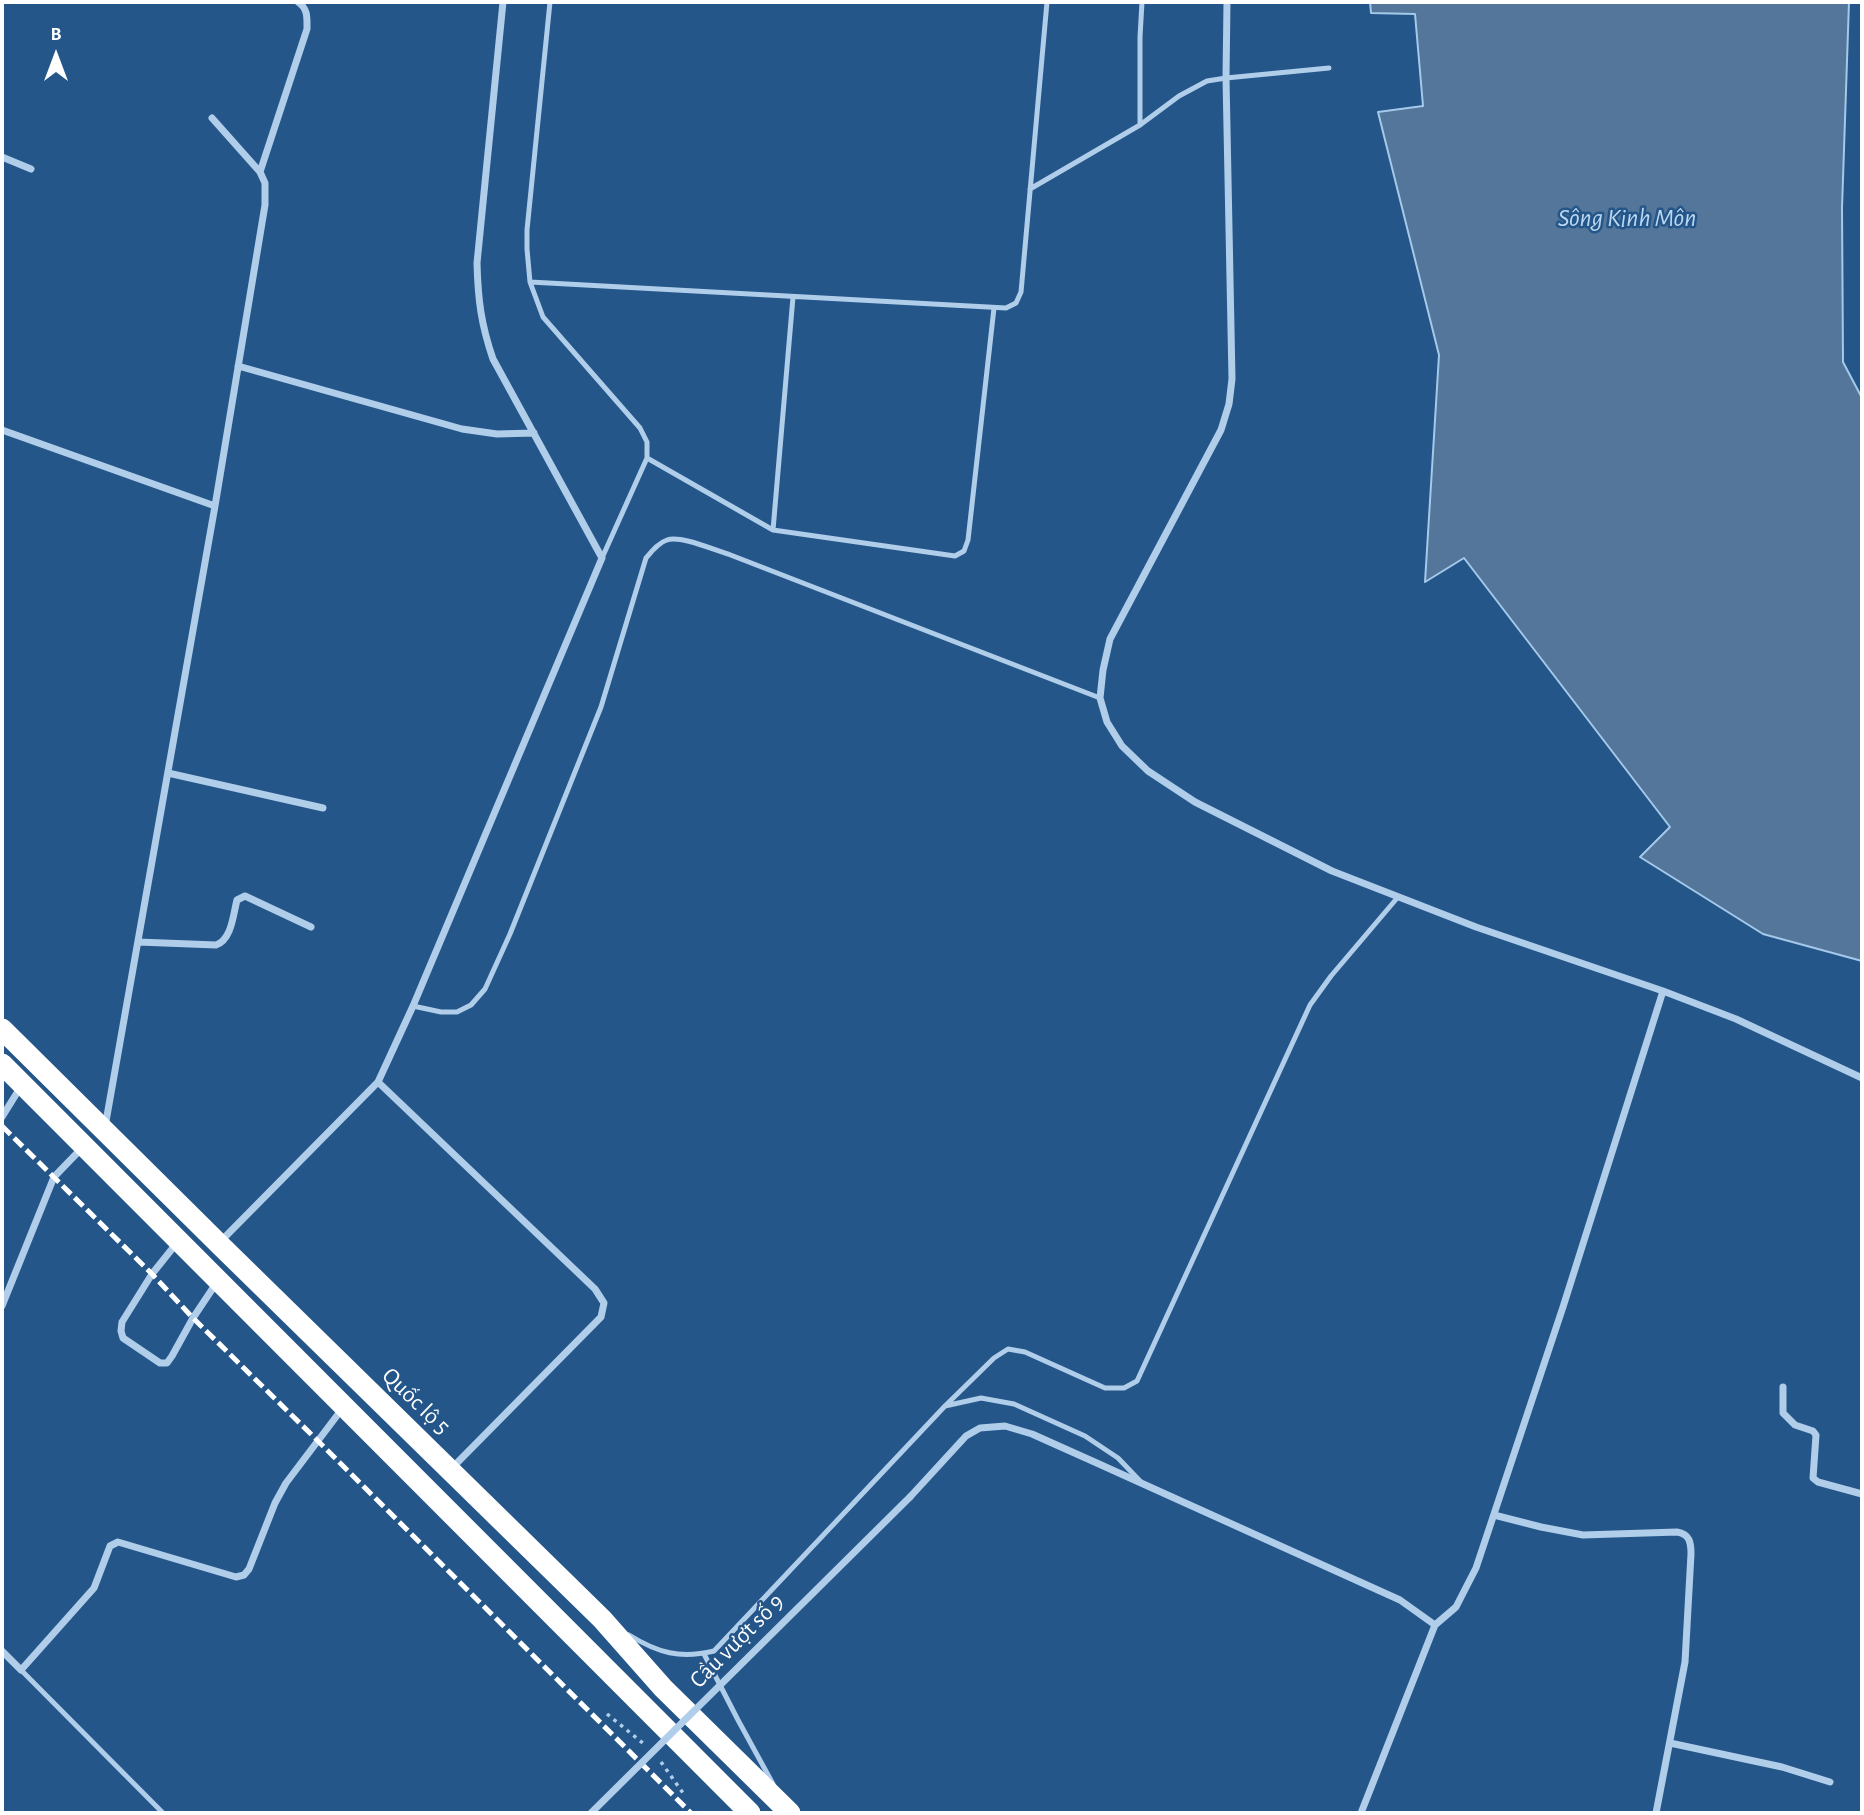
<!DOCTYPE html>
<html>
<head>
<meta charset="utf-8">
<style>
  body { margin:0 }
  #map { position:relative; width:1864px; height:1815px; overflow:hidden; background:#245689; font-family:"Alegreya Sans",sans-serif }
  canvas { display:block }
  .frame { position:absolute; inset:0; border:4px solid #fff; pointer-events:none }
  .north { position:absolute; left:21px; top:21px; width:70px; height:70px; -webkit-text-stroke:5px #245689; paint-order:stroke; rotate:0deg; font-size:19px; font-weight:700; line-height:28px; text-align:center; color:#fff }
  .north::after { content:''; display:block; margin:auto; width:24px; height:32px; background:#fff; clip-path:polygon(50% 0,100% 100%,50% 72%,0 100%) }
</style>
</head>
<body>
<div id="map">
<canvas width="1864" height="1815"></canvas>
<div class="frame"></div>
<div class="north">B</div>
</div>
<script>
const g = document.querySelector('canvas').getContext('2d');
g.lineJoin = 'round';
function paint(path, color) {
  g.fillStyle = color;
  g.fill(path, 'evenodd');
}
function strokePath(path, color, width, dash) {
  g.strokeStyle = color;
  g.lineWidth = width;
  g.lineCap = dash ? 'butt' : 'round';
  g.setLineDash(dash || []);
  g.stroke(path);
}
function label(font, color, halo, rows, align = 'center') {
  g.font = font + ' "Alegreya Sans",sans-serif';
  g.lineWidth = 5;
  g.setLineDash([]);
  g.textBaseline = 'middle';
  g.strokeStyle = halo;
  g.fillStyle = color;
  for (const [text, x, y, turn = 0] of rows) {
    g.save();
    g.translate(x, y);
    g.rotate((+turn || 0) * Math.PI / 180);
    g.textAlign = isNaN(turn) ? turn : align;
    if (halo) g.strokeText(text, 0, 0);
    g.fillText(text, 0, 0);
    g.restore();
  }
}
const water = new Path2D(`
  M1370,2H1849L1842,208L1843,362L1862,398V961L1763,934L1640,857L1670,827L1464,558L1425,582L1439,355L1378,112L1423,106L1415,14L1371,13Z`);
paint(water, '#54769a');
strokePath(water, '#a4c9ea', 2);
strokePath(new Path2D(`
  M607,1714L644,1744
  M661,1762L683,1793`), '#b0cdea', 3.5, [3.5, 5]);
strokePath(new Path2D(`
  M550,2L527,230V249L530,282L543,317L640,428L647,442V458L602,558
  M1140,125V37L1142,2
  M1030,189L1140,125L1179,96L1207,81L1226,78L1329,68
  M530,282L1006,308L1016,303L1021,292L1047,2
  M793,297L773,530L955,556L964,551L968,540L994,308
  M647,458L773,530
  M413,1006L441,1012H457L471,1005L485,989L510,934L601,707L646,558C652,551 658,543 667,540C680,535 714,550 728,554L1100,698
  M945,1406L981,1398L1014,1404L1085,1436L1118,1458L1141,1482
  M629,1635C658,1653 680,1659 714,1651L945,1406L994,1358L1008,1349L1025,1352L1105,1388H1124L1137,1381L1310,1005L1331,976L1398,897
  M704,1654L738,1720L773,1784
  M21,1670L163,1813`), '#b0cdea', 5);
strokePath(new Path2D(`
  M1227,2L1226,78L1232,379L1229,404L1221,430L1110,639L1103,670L1100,698L1107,722L1122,746L1148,771L1195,802L1332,871L1476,927L1663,991L1736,1019L1862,1078
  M212,118L260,172L265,183V205L215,506
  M2,157L31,169
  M260,172L307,29C307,17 308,9 298,2
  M238,366L462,429L497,434L534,433
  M2,430L215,506L105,1127
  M168,773L323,808
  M138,942L216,945C232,939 233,915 237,900L245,896L311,927
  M378,1082L595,1289L604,1303L601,1317L451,1469
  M2,1117L20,1088
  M221,1241L378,1082L413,1006L602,558L493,359C481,324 478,300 477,263L503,2
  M176,1244L152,1274L122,1322L121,1331L123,1338L160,1363H167L172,1356L193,1318L217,1282
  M2,1306L54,1177L81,1149
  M1783,1387V1413L1795,1425L1813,1431L1816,1435L1813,1478L1818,1482L1862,1494
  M910,1497L966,1436L980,1428L1005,1426L1032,1434L1099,1464L1400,1600L1435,1625
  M1494,1515L1541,1527L1583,1535L1677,1532C1690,1534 1691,1543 1691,1554L1685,1662L1656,1813
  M2,1651L21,1670L94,1588L110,1546L118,1542L236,1577L244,1575L249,1569L275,1503L286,1483L342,1409
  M1670,1743L1782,1767L1830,1782
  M1361,1813L1435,1625L1456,1607L1476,1568L1563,1307L1663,991`), '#b0cdea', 7);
strokePath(new Path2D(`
  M2,1029L219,1244L602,1619L663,1688L790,1813
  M2,1064L750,1813`), '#fff', 21);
strokePath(new Path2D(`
  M2,1126L152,1274L193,1318L318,1441L691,1813`), '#fff', 5, [12, 5]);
strokePath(new Path2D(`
  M591,1813L910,1497`), '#b0cdea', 7);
label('24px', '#fff', '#245689', [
  ["Quốc lộ 5",416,1401,44],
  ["Cầu vượt số 9",737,1641,-45]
]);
label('italic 26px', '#bbd7f1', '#245689', [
  ["Sông Kinh Môn",1627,218]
]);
</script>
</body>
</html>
